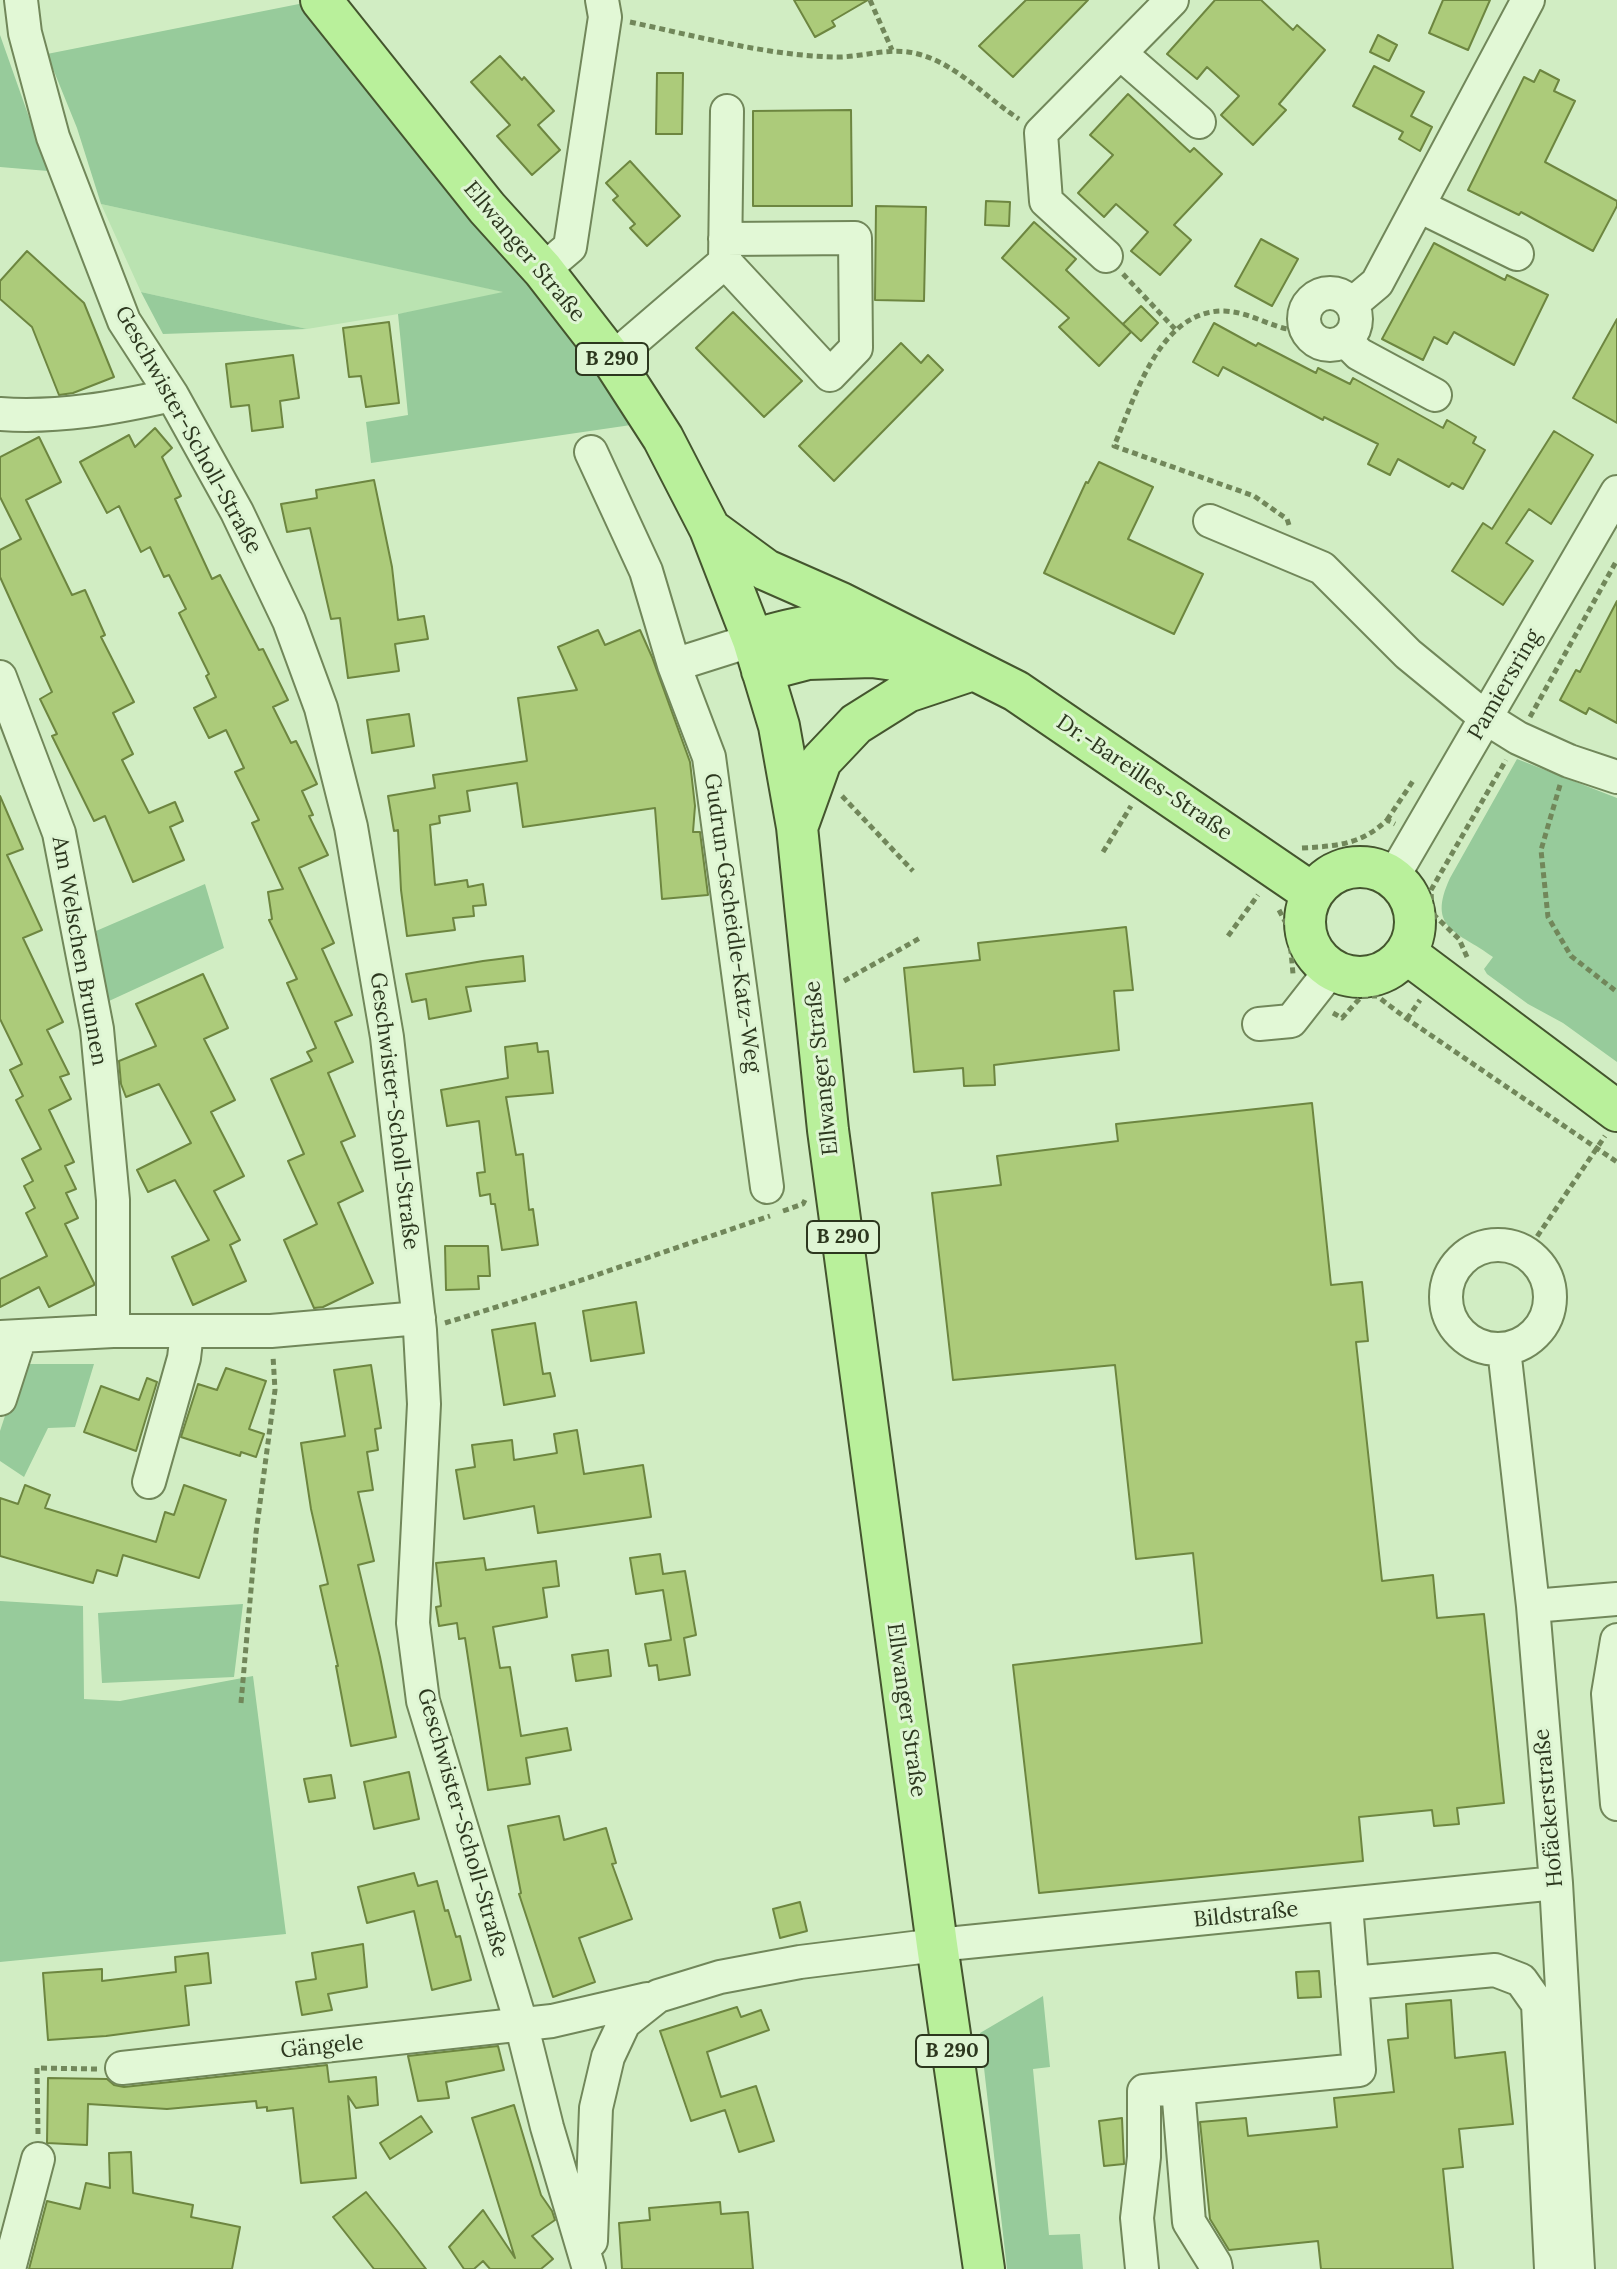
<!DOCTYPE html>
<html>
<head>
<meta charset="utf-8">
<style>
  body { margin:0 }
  canvas { display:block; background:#d1edc3 }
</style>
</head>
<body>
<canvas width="1617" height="2269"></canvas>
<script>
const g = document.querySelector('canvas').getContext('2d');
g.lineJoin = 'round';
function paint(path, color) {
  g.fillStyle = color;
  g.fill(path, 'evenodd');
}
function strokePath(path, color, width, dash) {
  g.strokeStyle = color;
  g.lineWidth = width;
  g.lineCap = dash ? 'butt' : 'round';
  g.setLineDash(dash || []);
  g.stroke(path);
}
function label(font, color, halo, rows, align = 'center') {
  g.font = font + ' Lora,serif';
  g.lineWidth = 6;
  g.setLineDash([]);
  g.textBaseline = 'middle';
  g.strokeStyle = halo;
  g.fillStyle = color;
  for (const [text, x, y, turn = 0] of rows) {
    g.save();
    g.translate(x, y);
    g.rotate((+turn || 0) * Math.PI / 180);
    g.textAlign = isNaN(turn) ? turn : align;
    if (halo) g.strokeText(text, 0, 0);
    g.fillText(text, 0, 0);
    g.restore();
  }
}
paint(new Path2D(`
  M101,204L505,292L435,308L307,329L141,292Z`), '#bae3b1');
paint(new Path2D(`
  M304,3L505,257L557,317L631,425L371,463L366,422L408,415L398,314L503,292L101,204L77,128L47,54Z
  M0,35L48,171L0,167Z
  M141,292L307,329L163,334Z
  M1517,759L1617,798V1062L1563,1023L1528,1004L1487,974L1484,969L1493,957C1458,931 1426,930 1450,878Z
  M205,884L224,948L109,1001L96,931Z
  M22,1364H94L75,1427L48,1428L24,1477L0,1461V1431Z
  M0,1601L83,1606L84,1699L120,1701L253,1676L286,1934L0,1962Z
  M243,1604L234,1677L102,1683L98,1613Z
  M1043,1996L1050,2067L1033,2069L1049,2235L1080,2234L1083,2269H1007L980,2033Z`), '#97cb9b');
const building = new Path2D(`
  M794,0H868L832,21L835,26L815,37Z
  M1026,0H1088L1013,77L979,46Z
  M1215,0H1261L1293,30L1297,25L1325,50L1279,104L1286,110L1253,145L1221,115L1239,96L1207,67L1197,79L1167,54Z
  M1443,0H1490L1468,50L1429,33Z
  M1378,35L1397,45L1389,61L1370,52Z
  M500,56L522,80L524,77L554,111L538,125L560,150L532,175L497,136L510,125L471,82Z
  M1374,66L1424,92L1411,116L1432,127L1420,151L1399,139L1403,132L1353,106Z
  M1540,70L1559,80L1554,91L1575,101L1545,162L1617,201V206L1593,251L1521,212L1519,215L1468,190L1524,77L1534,82Z
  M657,73H683L682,134H656Z
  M1128,94L1190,152L1194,148L1222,174L1174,225L1191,240L1160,275L1131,251L1148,232L1116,204L1104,217L1078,193L1113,155L1090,135Z
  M851,110L852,206H753V111Z
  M630,161L680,216L647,246L630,228L635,224L613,200L618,196L606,183Z
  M986,201L1010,202L1009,226L985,225Z
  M876,206L926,207L924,301L875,300Z
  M1034,222L1076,259L1066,270L1131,332L1099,366L1059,327L1069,318L1002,258Z
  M1261,239L1298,259L1272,306L1235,286Z
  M1434,243L1505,280L1507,275L1548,295L1514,365L1454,332L1447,344L1434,337L1423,360L1382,339Z
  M27,251L84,303L114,377L73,393L59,395L32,327L0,299V281Z
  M1141,306L1158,323L1141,341L1123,324Z
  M733,312L802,381L764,417L696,348Z
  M1617,319V423L1573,398Z
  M389,322L399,403L366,407L361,376L349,377L343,328Z
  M1214,323L1256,346L1258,343L1316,373L1318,368L1350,384L1353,378L1443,428L1447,420L1476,437L1473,443L1485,450L1463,489L1452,483L1449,487L1398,459L1390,475L1368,464L1378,444L1324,417L1323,420L1223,367L1218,376L1193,362Z
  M901,343L921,363L928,355L943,370L834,481L799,446Z
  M293,355L299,398L280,401L283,427L252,431L249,405L231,407L226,364Z
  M155,428L172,448L162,457L181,496L175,499L212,579L220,575L259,650L263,649L288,700L273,707L291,743L296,741L317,784L302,791L313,815L309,816L328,855L299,868L334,943L322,949L352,1015L335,1022L353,1062L328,1073L355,1136L341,1142L363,1191L338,1203L373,1283L323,1307L314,1308L284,1240L317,1224L288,1161L304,1154L271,1079L312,1061L307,1052L316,1048L287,983L297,979L269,920L272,919L268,892L283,889L252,823L259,820L235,772L244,768L226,730L209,738L194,708L216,697L206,676L209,674L179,613L186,609L169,575L164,577L150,547L141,552L119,506L107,513L80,462L129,435L135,447Z
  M1554,431L1593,455L1551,524L1529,509L1506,543L1533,561L1503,605L1452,571L1483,523L1492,529Z
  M39,437L61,482L26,500L72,595L85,590L105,635L101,637L134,702L113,713L133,754L122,760L149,813L175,802L183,821L170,827L184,860L133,882L105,816L94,821L52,736L57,734L40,699L52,692L0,577V550L21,539L0,497V457Z
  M1099,462L1153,487L1128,539L1203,574L1174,634L1044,573L1086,482L1088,483Z
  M374,480L392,567L398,620L424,616L428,639L395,644L399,671L348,678L340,618L331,619L310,528L287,532L281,504L317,498L316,490Z
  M1617,601V723L1589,708L1586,714L1560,700L1576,670L1580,672Z
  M598,630L605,645L640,630L652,657L690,762L695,806L693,832H700L708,895L662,899L655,808L523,827L517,783L467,791L470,811L439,816L440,823L430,825L435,885L467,880L468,887L483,884L486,905L473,906L474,916L453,918L455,930L407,936L401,890L398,830L394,831L388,796L435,788L433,775L527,761L518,698L577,690L558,647Z
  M409,714L414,746L372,753L367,720Z
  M0,796L23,849L7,855L42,930L23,938L63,1022L47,1030L69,1074L60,1077L71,1099L49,1110L74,1162L65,1166L76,1189L66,1193L78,1218L65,1224L94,1283V1285L49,1307L39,1287L0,1307V1279L47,1256L26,1213L35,1208L24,1186L33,1181L22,1159L41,1149L16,1100L23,1096L10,1070L22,1064L0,1019Z
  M1126,927L1133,990L1114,991L1119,1050L994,1065L995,1085L964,1086L963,1068L914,1072L904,968L980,960L978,943Z
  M523,956L525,981L466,987L471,1011L429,1019L426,999L412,1002L406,974L483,961Z
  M203,974L228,1028L204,1039L235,1100L211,1112L244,1176L214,1191L240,1240L230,1245L246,1281L193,1305L172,1257L209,1240L175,1180L148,1192L137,1170L191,1143L159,1084L126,1097L121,1084L119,1061L156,1046L136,1004Z
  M537,1043L538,1052L548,1051L553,1093L506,1097L516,1155L523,1154L529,1210L533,1209L538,1245L502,1250L495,1204H491L490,1194L480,1196L477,1173L485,1172L479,1121L447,1126L441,1090L508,1078L505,1047Z
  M1312,1103L1331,1285L1362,1282L1368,1341L1356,1342L1382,1581L1433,1575L1437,1618L1484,1614L1504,1803L1457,1808L1459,1824L1434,1826L1432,1810L1359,1817L1363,1861L1039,1893L1013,1665L1202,1643L1193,1553L1136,1559L1115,1365L953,1380L932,1193L1001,1185L997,1156L1118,1141L1116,1124Z
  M445,1246H488L490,1276H478L479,1289L446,1290Z
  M636,1302L644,1353L591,1361L583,1311Z
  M535,1323L543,1374L550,1373L555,1396L504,1405L492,1330Z
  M371,1365L381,1428L375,1429L378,1450L367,1452L373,1490L358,1492L374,1561L358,1565L380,1657L396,1737L351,1746L336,1666H338L320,1586L328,1584L311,1509L301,1443L345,1436L334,1370Z
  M226,1368L266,1381L249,1429L264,1434L256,1457L241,1452L240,1456L181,1437L198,1384L217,1390Z
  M147,1378L157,1382L136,1451L84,1432L101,1386L139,1400Z
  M577,1430L584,1474L643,1465L651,1517L538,1533L534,1506L464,1519L456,1470L475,1467L472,1445L512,1440L514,1460L557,1453L554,1434Z
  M25,1485L50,1495L45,1508L156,1542L165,1512L174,1515L184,1485L226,1500L199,1578L123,1555L117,1576L97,1570L93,1583L0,1556V1498L18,1504Z
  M660,1554L663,1574L685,1571L696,1635L684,1638L690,1675L659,1680L657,1665L649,1666L645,1644L671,1640L663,1590L636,1594L630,1558Z
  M484,1558L486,1570L556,1561L559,1586L543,1588L547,1617L493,1627L500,1668L510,1667L521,1736L567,1728L571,1750L526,1758L530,1784L488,1790L465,1638L459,1639L457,1623L439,1626L436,1607L441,1606L436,1563Z
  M608,1650L611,1676L576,1681L572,1655Z
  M409,1772L419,1819L374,1829L364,1782Z
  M331,1775L335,1798L309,1802L304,1779Z
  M559,1816L564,1840L606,1828L616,1863L612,1864L632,1919L579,1938L595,1982L553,1997L519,1894L521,1893L508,1826Z
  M414,1873L418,1886L437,1881L445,1911L448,1910L456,1937L460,1936L471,1980L432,1990L414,1911L367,1923L358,1887Z
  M800,1902L807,1931L780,1938L773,1909Z
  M363,1944L367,1987L328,1994L332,2010L302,2015L296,1982L316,1979L312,1953Z
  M208,1953L211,1983L185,1986L189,2025L106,2036L48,2040L43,1973L102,1969V1981L176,1972L175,1957Z
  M1319,1971L1321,1997L1298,1998L1296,1972Z
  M1451,2000L1455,2058L1505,2052L1513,2124L1459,2129L1463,2167L1443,2169L1453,2269H1321L1318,2241L1229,2250L1210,2219L1200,2122L1246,2118L1248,2136L1337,2127L1334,2098L1394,2092L1388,2040L1408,2038L1406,2004Z
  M737,2007L741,2017L761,2010L769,2030L707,2052L721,2097L756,2086L774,2141L739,2152L725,2110L691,2121L660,2031Z
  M498,2046L504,2070L446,2082L449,2098L418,2101L408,2056Z
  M327,2065L329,2082L376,2077L378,2105L356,2108L348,2096L356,2178L301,2183L293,2108L267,2111V2107L257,2108L256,2101L167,2109L88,2104L87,2145L47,2143L48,2078L107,2079L114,2085L124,2087Z
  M514,2105L541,2195L552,2211L555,2220L532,2236L553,2259L541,2269H490L483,2261L474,2269H464L449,2247L483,2210L515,2258L472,2118Z
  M421,2116L432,2132L390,2159L380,2143Z
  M1122,2118L1124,2164L1104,2166L1099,2121Z
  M131,2152L133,2193L193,2205L191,2217L240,2227L232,2269H29L47,2201L80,2209L86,2183L110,2188L109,2153Z
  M366,2192L398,2232L426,2269H374L333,2217Z
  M720,2202L721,2214L748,2212L753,2269H622L619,2223L650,2220L649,2208Z`);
paint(building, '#accb7a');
strokePath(building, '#6d8640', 2);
const minor = new Path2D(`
  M21,0L25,33L53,137L124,321L172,395L237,512L289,621L321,708L351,827L387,1037L420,1330L424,1404L413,1623L423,1701L521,2023L547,2127L589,2269
  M1120,53L1199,122
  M1419,206L1517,254
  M1106,256L1046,201L1041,133L1172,0
  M725,262L830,375L856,348L855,238L725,239
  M543,270L570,247L605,17L602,0
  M1304 319a26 26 0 1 1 52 0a26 26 0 1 1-52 0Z
  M1352,304L1377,283L1528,0
  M1345,340L1359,354L1435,395
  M612,359L725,262L727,111
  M0,414C59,418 115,408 172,395
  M591,452L646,571L674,665L709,757L767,1187
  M1210,521L1322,568L1408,654L1486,718L1518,738L1569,761L1617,777
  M674,665L753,640
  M0,677L59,833L97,1029L113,1200V1331
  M1393,877L1617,492
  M1259,1024L1291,1021L1331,970
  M1446 1297a52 52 0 1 1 104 0a52 52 0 1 1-104 0Z
  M0,1337L113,1331H271L419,1318
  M1504,1349L1533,1606L1556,1883L1578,2269
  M0,1399L20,1337
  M149,1482L184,1358L187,1332
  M1533,1606L1617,1599
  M1617,1640L1608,1694L1617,1804
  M1352,1983L1495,1970L1521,1980L1538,2004L1551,2269
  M122,2068L552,2021L647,1999
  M1178,2088L1189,2222L1215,2264L1216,2269
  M591,2241L596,2108L608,2057L624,2023L658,1996L720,1977L800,1962L937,1945L1556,1883
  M9,2269L38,2159
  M1142,2269L1137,2218L1144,2157V2091L1359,2070L1346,1905`);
const major = new Path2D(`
  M321,0L487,208L543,270L612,359L663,438L710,529L753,640L779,726L797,827L828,1130L937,1945L984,2269
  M710,529L766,570L841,603L1016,691L1312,893
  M753,640C795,627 833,618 878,630
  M762,671L808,659L872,657L945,667
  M798,825L821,761L856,724L907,692L973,670
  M1305 922a55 55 0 1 1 110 0a55 55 0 1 1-110 0Z
  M1406,953L1617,1111`);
strokePath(minor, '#71875a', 36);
strokePath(major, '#44552e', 44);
strokePath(new Path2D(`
  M870,0L892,50
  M630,22C696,36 765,55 833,57C862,58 889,46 918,54C957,64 986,98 1019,119
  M1123,274L1175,329
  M1289,525L1287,519L1254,496L1114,446C1135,398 1159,310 1224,311C1246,312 1262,322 1283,328C1290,330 1300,330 1307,331
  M1530,717L1617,560
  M1560,785L1541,850L1548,917L1571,956L1617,992
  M842,796L913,871
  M1387,820L1413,781
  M1302,848C1336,846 1361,845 1387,820L1395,824
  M1103,852L1131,806
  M1279,910L1289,929L1293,974
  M1228,936L1258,895
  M1467,957L1459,939L1432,913L1431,890L1506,760
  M844,981L920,938
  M1333,1013L1342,1018L1362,996H1377L1407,1019L1617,1162
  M1407,1019L1420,1000
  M783,1211L803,1204L805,1200
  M1526,1253L1605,1136
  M445,1323L558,1288L770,1216
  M241,1703L256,1533L275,1390L273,1356
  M38,2134L37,2068L97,2069`), '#71875a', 5, [6, 4]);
strokePath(minor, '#e2f8d6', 32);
strokePath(major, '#b9f09b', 40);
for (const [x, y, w] of [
  [612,359,72],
  [843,1237,72],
  [952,2051,72]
]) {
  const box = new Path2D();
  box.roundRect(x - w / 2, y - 16, w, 32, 6);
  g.fillStyle = '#def5d3';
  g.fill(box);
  strokePath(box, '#2c371e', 2);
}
label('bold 20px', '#2c371e', null, [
  ["B 290",612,359],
  ["B 290",843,1237],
  ["B 290",952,2051]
]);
label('22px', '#2c371e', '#def5d3', [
  ["Ellwanger Straße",524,252,50],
  ["Geschwister-Scholl-Straße",188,430,61],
  ["Pamiersring",1505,685,-60],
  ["Dr.-Bareilles-Straße",1144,778,34],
  ["Gudrun-Gscheidle-Katz-Weg",732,923,82],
  ["Am Welschen Brunnen",79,951,80],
  ["Ellwanger Straße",822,1068,-96],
  ["Geschwister-Scholl-Straße",394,1111,83],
  ["Ellwanger Straße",906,1710,82],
  ["Hofäckerstraße",1549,1808,-95],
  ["Geschwister-Scholl-Straße",462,1823,74],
  ["Bildstraße",1246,1915,-6],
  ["Gängele",322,2047,-6]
]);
</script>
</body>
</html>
